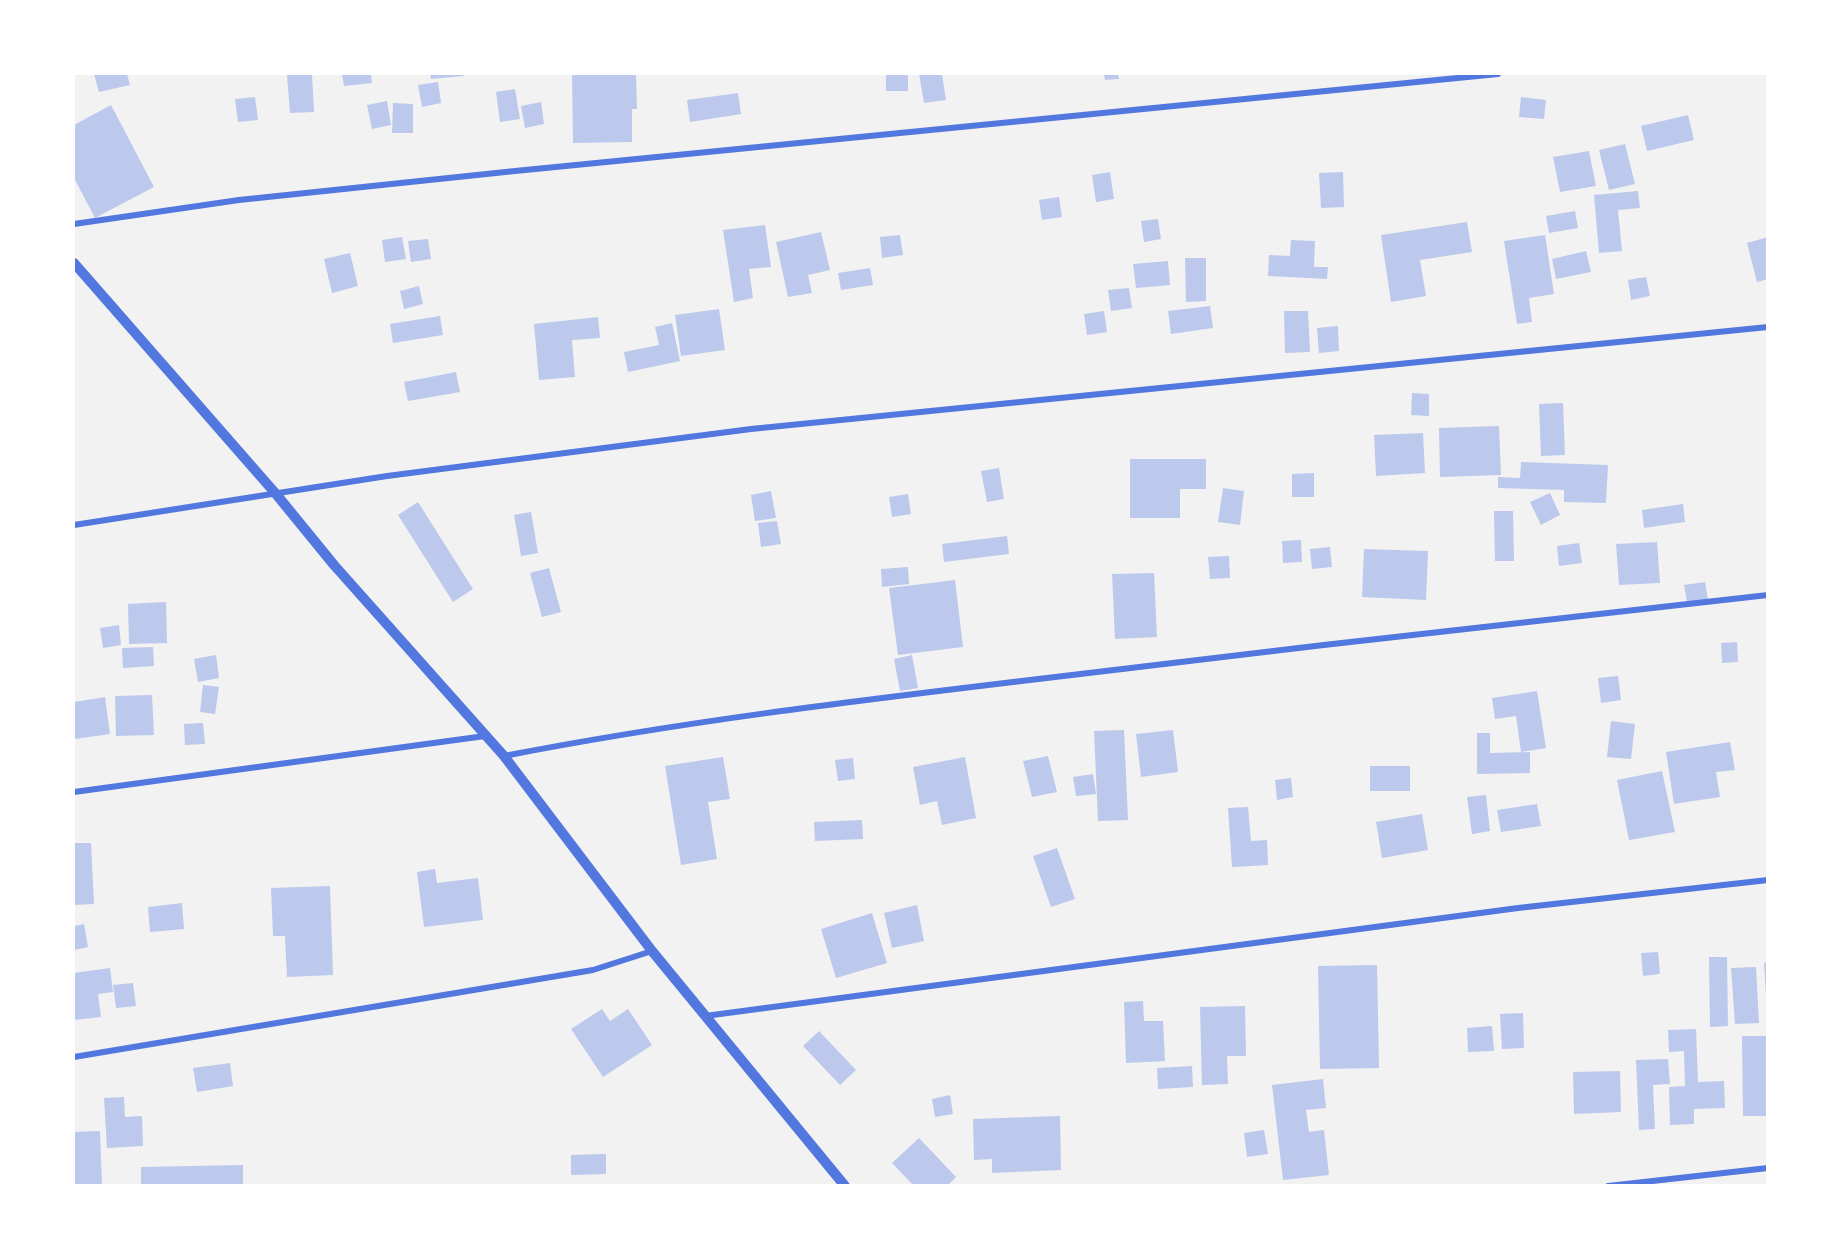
<!DOCTYPE html>
<html>
<head>
<meta charset="utf-8">
<style>
  body { margin:0 }
  #map { position:relative; width:1841px; height:1259px; overflow:hidden; background:#f2f2f2; font-family:"Roboto Condensed",sans-serif }
  canvas { display:block }
  .frame { position:absolute; inset:0; border:75px solid #fff; pointer-events:none }
</style>
</head>
<body>
<div id="map">
<canvas width="1841" height="1259"></canvas>
<div class="frame"></div>
</div>
<script>
const g = document.querySelector('canvas').getContext('2d');
g.lineJoin = 'round';
function paint(path, color) {
  g.fillStyle = color;
  g.fill(path, 'evenodd');
}
function strokePath(path, color, width, dash) {
  g.strokeStyle = color;
  g.lineWidth = width;
  g.lineCap = dash ? 'butt' : 'round';
  g.setLineDash(dash || []);
  g.stroke(path);
}
paint(new Path2D(`
  M94,74H127L130,85L99,92Z
  M312,74L314,112L290,113L287,75Z
  M342,74H371L372,83L344,86Z
  M430,74H463L464,76L431,79Z
  M572,74H636L637,109H632V142L573,143Z
  M886,74H908V91H886Z
  M919,74H942L946,100L924,103Z
  M1104,74H1118L1119,79L1105,80Z
  M438,82L441,103L422,107L418,85Z
  M515,89L520,119L500,122L496,92Z
  M738,93L741,114L690,122L687,100Z
  M255,97L258,120L238,122L235,99Z
  M1521,97L1546,100L1544,119L1519,117Z
  M387,101L391,125L372,129L367,105Z
  M541,102L544,124L525,128L521,106Z
  M393,103L413,104V133H392Z
  M111,105L154,187L95,218L74,178V125Z
  M1688,115L1694,140L1647,151L1641,126Z
  M1625,144L1635,184L1609,190L1599,150Z
  M1589,151L1596,186L1560,192L1553,157Z
  M1110,172L1114,199L1096,202L1092,175Z
  M1343,172L1344,207L1321,208L1319,173Z
  M1638,191L1640,208L1618,210L1622,251L1599,253L1594,195Z
  M1059,197L1062,217L1042,220L1039,200Z
  M1575,211L1578,228L1549,233L1546,216Z
  M1158,219L1161,239L1144,242L1141,221Z
  M1467,222L1472,252L1420,260L1426,296L1391,302L1381,235Z
  M765,225L771,267L749,269L753,298L734,302L723,230Z
  M821,232L830,270L808,275L812,293L788,297L776,242Z
  M900,235L903,255L882,258L880,237Z
  M1545,235L1554,294L1529,298L1532,322L1517,324L1504,241Z
  M402,237L406,259L385,262L382,240Z
  M1768,237V279L1757,282L1747,243Z
  M428,239L431,259L411,262L408,241Z
  M1291,240L1315,241L1314,267H1328L1327,279L1268,276L1269,255L1290,256Z
  M1586,251L1591,272L1556,279L1552,259Z
  M350,253L358,286L332,293L324,259Z
  M1185,258H1206V301L1186,302Z
  M1168,261L1170,285L1136,288L1133,264Z
  M870,268L873,285L841,290L838,273Z
  M1646,277L1650,296L1631,300L1628,280Z
  M419,286L423,304L404,309L400,291Z
  M1129,288L1132,308L1111,311L1108,290Z
  M1210,306L1213,328L1171,334L1168,311Z
  M719,309L725,350L681,356L675,315Z
  M1104,311L1107,332L1087,335L1084,314Z
  M1284,311H1308L1310,352L1285,353Z
  M440,316L443,335L393,343L390,324Z
  M598,317L600,338L572,340L575,377L539,380L534,324Z
  M672,323L680,361L628,372L624,352L659,345L655,327Z
  M1338,326L1339,351L1319,353L1317,328Z
  M456,372L460,392L408,401L404,382Z
  M1412,393L1429,394V416L1411,415Z
  M1563,403L1565,455L1541,456L1539,404Z
  M1499,426L1501,475L1440,477L1439,428Z
  M1423,433L1425,473L1376,476L1374,435Z
  M1130,459H1206V489H1180V518H1130Z
  M1521,462L1608,465L1606,503L1564,502V490L1498,488V477L1520,478Z
  M999,468L1004,499L987,502L981,471Z
  M1314,473V497H1292V474Z
  M1223,488L1244,491L1240,525L1218,522Z
  M771,491L776,518L755,521L751,495Z
  M1550,493L1560,515L1541,525L1530,502Z
  M908,494L911,514L892,517L889,497Z
  M418,502L473,589L453,602L398,515Z
  M1683,504L1685,522L1644,528L1642,510Z
  M1494,511H1513L1514,561H1495Z
  M531,512L538,553L521,556L514,515Z
  M777,521L781,544L761,547L758,523Z
  M1007,536L1009,554L944,562L942,544Z
  M1301,540L1302,562L1283,563L1282,541Z
  M1657,542L1660,583L1619,585L1616,544Z
  M1579,543L1582,563L1559,566L1557,546Z
  M1330,547L1332,567L1312,569L1310,549Z
  M1364,549L1428,551L1426,600L1362,597Z
  M1229,556L1230,578L1210,579L1208,557Z
  M908,567L909,584L882,587L881,569Z
  M549,568L561,612L542,617L530,573Z
  M1154,573L1157,637L1115,639L1112,574Z
  M955,580L963,647L898,655L889,588Z
  M1705,582L1708,600L1687,602L1684,585Z
  M166,602L167,643L129,644L128,604Z
  M119,625L121,645L103,648L100,628Z
  M1737,642L1738,662L1722,663L1721,643Z
  M153,647L154,666L123,668L122,648Z
  M216,655L219,678L198,682L194,659Z
  M912,655L918,688L900,691L894,659Z
  M1618,676L1621,700L1601,703L1598,678Z
  M203,685L219,687L215,714L200,712Z
  M1537,691L1546,748L1521,752L1516,716L1495,719L1492,698Z
  M152,695L154,735L116,736L115,696Z
  M105,697L110,734L75,739L74,702Z
  M1611,721L1635,724L1631,759L1607,757Z
  M203,723L205,744L185,745L184,724Z
  M1124,730L1128,820L1098,821L1094,731Z
  M1173,730L1178,772L1141,777L1136,734Z
  M1477,733H1490V753L1530,752V773L1477,774Z
  M1730,742L1735,770L1716,772L1720,797L1674,804L1666,752Z
  M1048,756L1057,792L1032,797L1023,761Z
  M723,757L730,799L708,802L717,859L681,865L665,766Z
  M965,757L976,818L942,825L937,801L920,805L913,767Z
  M853,758L855,779L838,781L835,760Z
  M1370,766H1410V791H1370Z
  M1662,771L1675,832L1629,840L1617,780Z
  M1093,774L1096,794L1076,796L1073,777Z
  M1291,778L1293,797L1277,800L1275,780Z
  M1486,795L1490,831L1472,834L1467,797Z
  M1537,804L1541,826L1501,832L1497,810Z
  M1248,807L1251,841L1267,840L1268,865L1232,867L1228,808Z
  M1422,814L1428,850L1382,858L1376,822Z
  M862,820L863,839L815,841L814,822Z
  M74,843H91L94,904L74,905Z
  M1057,848L1075,899L1051,907L1033,856Z
  M435,869L437,883L478,878L483,920L424,927L417,872Z
  M330,886L333,975L287,977L285,936H273L271,888Z
  M182,903L184,929L150,932L148,907Z
  M917,905L924,941L892,948L884,913Z
  M872,913L887,963L836,978L821,929Z
  M84,924L88,947L74,950V926Z
  M1658,952L1660,974L1643,976L1641,953Z
  M1709,957H1727L1728,1026L1710,1027Z
  M1768,962V996H1766L1764,963Z
  M1377,965L1379,1068L1320,1069L1318,966Z
  M1756,967L1759,1023L1735,1024L1731,968Z
  M110,968L113,992L98,994L101,1017L74,1020V973Z
  M133,983L136,1006L116,1008L113,985Z
  M1143,1001L1144,1021H1163L1165,1061L1126,1063L1124,1002Z
  M1245,1006L1246,1056H1227L1228,1084L1202,1085L1200,1007Z
  M602,1009L610,1021L628,1009L652,1045L603,1077L571,1029Z
  M1523,1013L1524,1048L1502,1049L1500,1014Z
  M1492,1026L1494,1051L1468,1052L1467,1028Z
  M1696,1029L1698,1082L1724,1081L1725,1108L1694,1109V1124L1670,1125L1669,1087L1685,1086L1684,1051L1669,1052L1668,1030Z
  M819,1031L856,1070L840,1085L803,1046Z
  M1742,1036H1768V1116H1743Z
  M1668,1059L1670,1084L1653,1085L1655,1129L1639,1130L1636,1060Z
  M230,1063L233,1086L197,1092L193,1068Z
  M1192,1066L1193,1087L1158,1089L1157,1068Z
  M1620,1071L1621,1112L1574,1114L1573,1072Z
  M1323,1079L1326,1108L1306,1110L1309,1132L1324,1130L1329,1175L1283,1180L1272,1085Z
  M950,1095L953,1114L935,1117L932,1099Z
  M124,1097L125,1117L142,1116L143,1146L107,1148L104,1098Z
  M1060,1116L1061,1170L992,1173V1159L974,1160L973,1119Z
  M1264,1130L1268,1154L1247,1157L1244,1133Z
  M100,1131L102,1186H74V1132Z
  M919,1138L956,1177L947,1186H914L892,1163Z
  M606,1154V1174L571,1175V1155Z
  M243,1165V1186H141V1167Z`), '#bdc9ec');
strokePath(new Path2D(`
  M74,224L239,200L515,171L1498,74
  M74,525L387,476L751,429L1768,327
  M504,756C678,722 854,701 1030,680C1276,650 1521,622 1768,595
  M74,792L485,736
  M705,1016L1518,908L1768,880
  M74,1057L593,970L652,951
  M1608,1186L1768,1168`), '#5277de', 6);
strokePath(new Path2D(`
  M74,263L276,494L334,565L504,756L652,951L845,1186`), '#5277de', 10);
</script>
</body>
</html>
